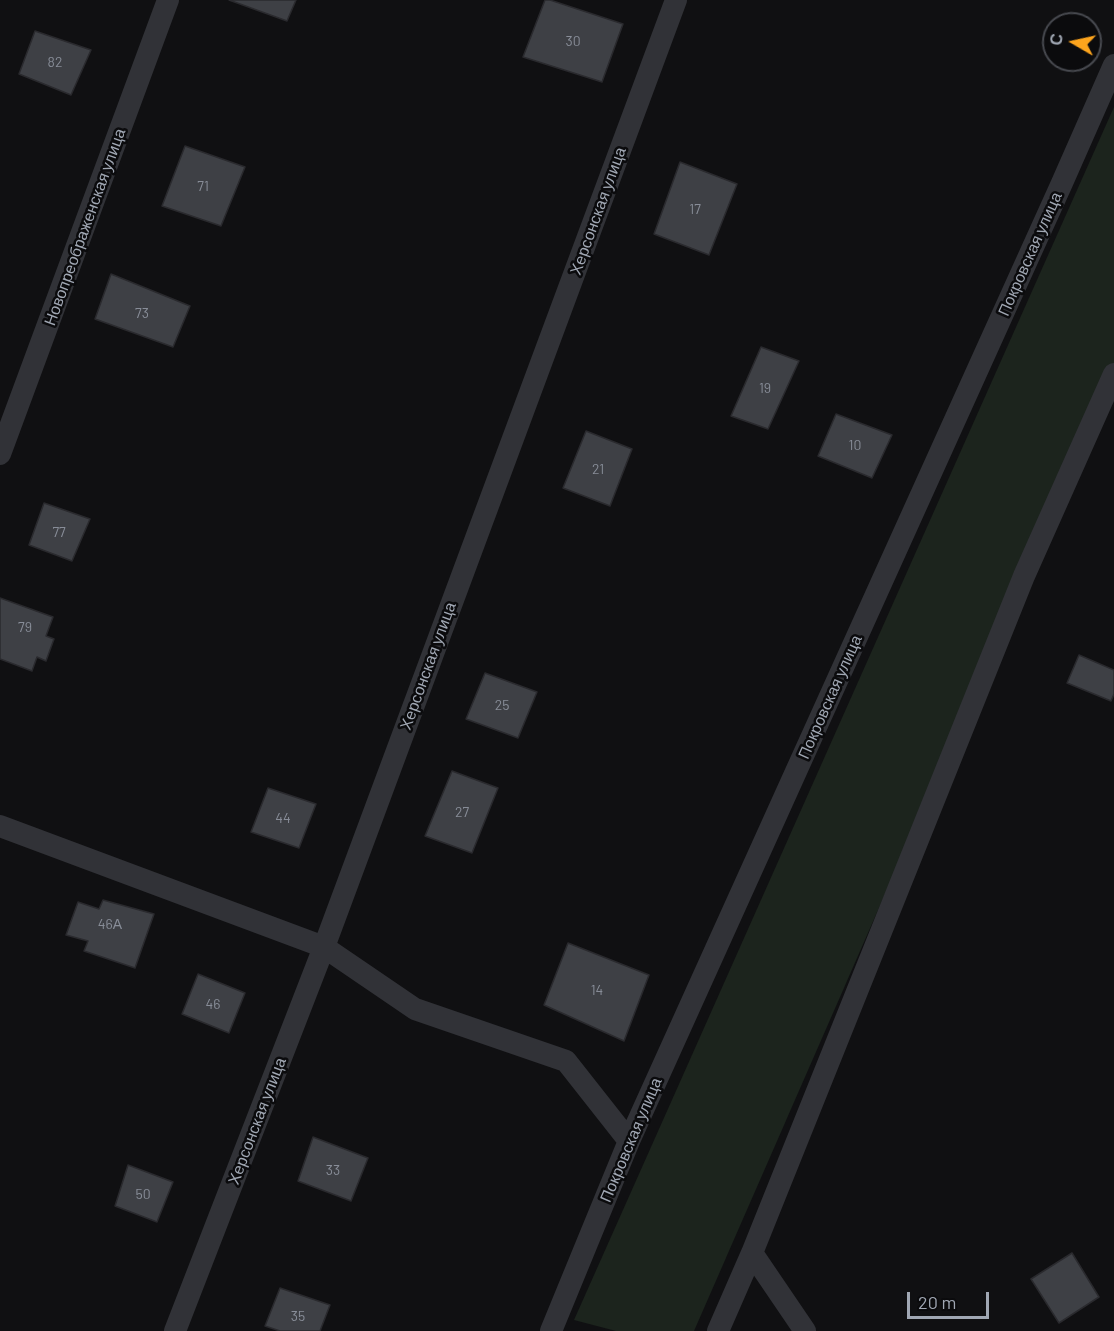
<!DOCTYPE html>
<html>
<head>
<meta charset="utf-8">
<style>
  body { margin:0 }
  #map { position:relative; width:1114px; height:1331px; overflow:hidden; background:#101012; font-family:Barlow,sans-serif }
  canvas { display:block }
  .north { position:absolute; left:1042px; top:12px; width:60px; height:60px; box-sizing:border-box; background:#0b0b0d; border:2px solid #47494f; border-radius:50%; rotate:279deg; font-size:16px; font-weight:700; line-height:24px; text-align:center; color:#a0a7b3 }
  .north::after { content:''; display:block; margin:auto; width:21px; height:27px; background:#fca41d; clip-path:polygon(50% 0,100% 100%,50% 72%,0 100%) }
  .scale { position:absolute; left:907px; top:1292px; width:82px; height:27px; box-sizing:border-box; border:3px solid #a0a7b3; border-top:0; padding-left:8px; font-size:18px; line-height:21px; white-space:nowrap; color:#a0a7b3; -webkit-text-stroke:4px #0b0b0d; paint-order:stroke }
</style>
</head>
<body>
<div id="map">
<canvas width="1114" height="1331"></canvas>
<div class="north">С</div>
<div class="scale">20 m</div>
</div>
<script>
const g = document.querySelector('canvas').getContext('2d');
g.lineJoin = 'round';
function paint(path, color) {
  g.fillStyle = color;
  g.fill(path, 'evenodd');
}
function strokePath(path, color, width, dash) {
  g.strokeStyle = color;
  g.lineWidth = width;
  g.lineCap = dash ? 'butt' : 'round';
  g.setLineDash(dash || []);
  g.stroke(path);
}
function label(font, color, halo, rows, align = 'center') {
  g.font = font + ' Barlow,sans-serif';
  g.lineWidth = 5;
  g.setLineDash([]);
  g.textBaseline = 'middle';
  g.strokeStyle = halo;
  g.fillStyle = color;
  for (const [text, x, y, turn = 0] of rows) {
    g.save();
    g.translate(x, y);
    g.rotate((+turn || 0) * Math.PI / 180);
    g.textAlign = isNaN(turn) ? turn : align;
    if (halo) g.strokeText(text, 0, 0);
    g.fillText(text, 0, 0);
    g.restore();
  }
}
paint(new Path2D(`
  M1114,107V370L694,1331H616L574,1320Z`), '#1c241d');
const building = new Path2D(`
  M229,0H296L287,21Z
  M545,0H550L623,24L602,82L523,57Z
  M35,31L91,50L71,95L19,74Z
  M185,146L245,167L221,226L162,206Z
  M680,162L737,184L709,255L654,234Z
  M111,274L190,306L173,347L95,319Z
  M761,347L799,361L768,429L731,416Z
  M836,414L892,435L872,478L818,456Z
  M586,431L632,449L610,506L563,488Z
  M44,503L90,519L72,561L29,545Z
  M0,598L53,617L46,636L54,639L46,661L37,657L32,671L0,659Z
  M1079,655L1114,670V694L1111,701L1067,683Z
  M485,673L537,692L518,738L466,719Z
  M452,771L498,788L472,853L425,836Z
  M268,788L316,804L299,848L251,832Z
  M103,900L154,914L135,968L84,951L88,941L66,935L78,902L99,909Z
  M568,943L649,975L624,1041L544,1005Z
  M198,974L245,993L229,1033L182,1014Z
  M313,1137L368,1158L351,1201L298,1181Z
  M128,1165L173,1182L157,1222L115,1206Z
  M1072,1253L1099,1297L1059,1323L1031,1279Z
  M280,1288L330,1305L320,1331H280L265,1326Z`);
paint(building, '#3e4045');
strokePath(building, '#2a2a2e', 1.5);
strokePath(new Path2D(`
  M0,454L168,0
  M0,826L324,947L415,1009L566,1061L629,1141
  M752,1253L805,1331
  M175,1331L324,947L676,0
  M551,1331L629,1141L1062,183L1114,65
  M718,1331L752,1253L1024,576L1114,374`), '#313237', 22);
label('14px', '#888d98', null, [
  ["30",573,41],
  ["82",55,62],
  ["71",203,186],
  ["17",695,209],
  ["73",142,313],
  ["19",765,388],
  ["10",855,445],
  ["21",598,469],
  ["77",59,532],
  ["79",25,627],
  ["25",502,705],
  ["27",462,812],
  ["44",283,818],
  ["46А",110,924],
  ["14",597,990],
  ["46",213,1004],
  ["33",333,1170],
  ["50",143,1194],
  ["35",298,1316]
]);
label('16px', '#a0a7b3', '#0b0b0d', [
  ["Херсонская улица",598,211,-70],
  ["Новопреображенская улица",85,227,-70],
  ["Покровская улица",1030,254,-66],
  ["Херсонская улица",428,666,-70],
  ["Покровская улица",830,697,-66],
  ["Херсонская улица",257,1121,-69],
  ["Покровская улица",631,1140,-67]
]);
</script>
</body>
</html>
